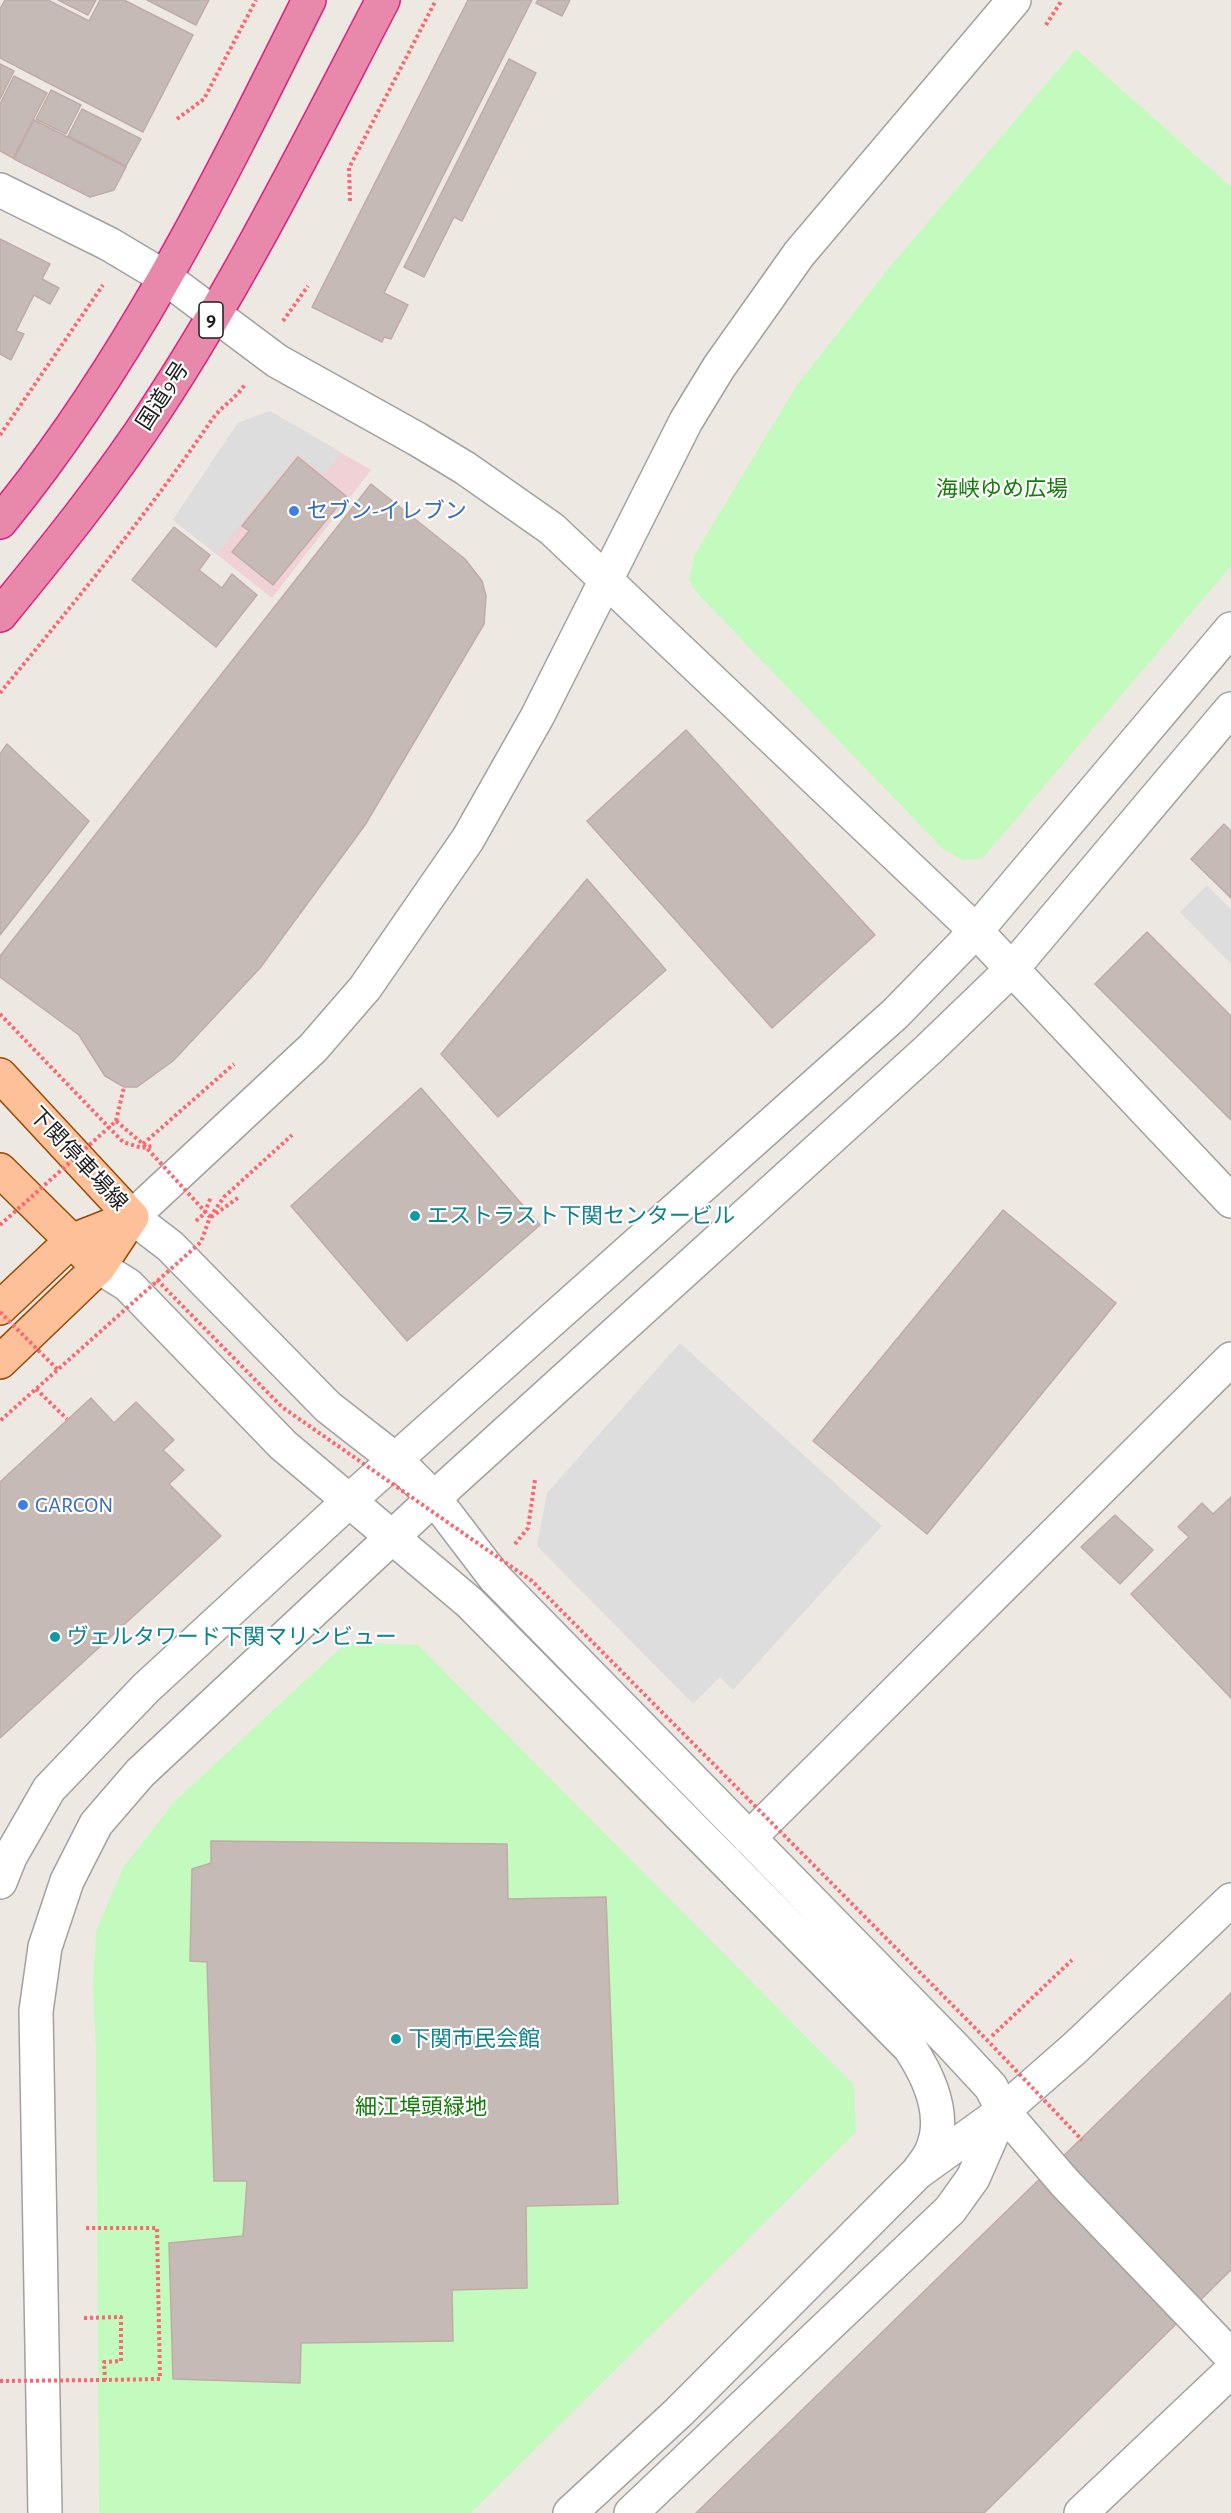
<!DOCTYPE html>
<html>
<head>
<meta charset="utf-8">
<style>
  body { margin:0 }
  canvas { display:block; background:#eee8e2 }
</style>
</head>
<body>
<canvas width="1231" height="2513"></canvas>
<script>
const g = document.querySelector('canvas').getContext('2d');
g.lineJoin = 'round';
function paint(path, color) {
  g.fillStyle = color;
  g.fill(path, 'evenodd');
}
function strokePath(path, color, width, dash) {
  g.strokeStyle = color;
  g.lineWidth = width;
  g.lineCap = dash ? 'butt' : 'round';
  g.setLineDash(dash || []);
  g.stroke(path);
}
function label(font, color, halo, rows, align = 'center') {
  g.font = font + ' "Alegreya Sans","Noto Sans JP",sans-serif';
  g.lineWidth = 4.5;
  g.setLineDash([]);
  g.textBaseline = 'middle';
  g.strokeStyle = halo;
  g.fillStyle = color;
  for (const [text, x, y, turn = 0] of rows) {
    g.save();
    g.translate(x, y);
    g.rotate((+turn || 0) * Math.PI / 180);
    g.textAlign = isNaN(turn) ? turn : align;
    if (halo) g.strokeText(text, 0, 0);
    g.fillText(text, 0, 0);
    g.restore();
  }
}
paint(new Path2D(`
  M270,411L371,470L272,598L173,520L238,423Z`), '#f0d1d5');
paint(new Path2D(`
  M1076,49L1231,187V566L983,858L962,860L943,849L696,592L689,580L695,554L797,385L893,263Z
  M347,1642L418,1645L854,2085L856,2132L471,2513H99L96,2051L93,1986L96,1931L123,1868L175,1801Z`), '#c3fabe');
paint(new Path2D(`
  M270,411L342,453L324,475L297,454L217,554L173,520L238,423Z
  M1207,885L1231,910V964L1180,912Z
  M680,1343L882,1526L733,1690L720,1677L693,1704L537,1546L547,1493Z`), '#ddd');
const building = new Path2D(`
  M5,0H48L89,21L100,0H124L193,35L143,132L0,58V9Z
  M58,0H96L88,15Z
  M147,0H209L196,25Z
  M468,0H532L384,293L408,305L391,339L384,337L382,342L312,307Z
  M538,0H570L562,16L536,3Z
  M509,59L536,73L462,221L454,217L424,277L404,267Z
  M0,64L14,71L0,99Z
  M14,76L47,93L13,158L0,151V104Z
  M51,90L81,105L66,134L36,119Z
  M82,109L141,139L126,166L68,136Z
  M34,120L126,167L114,190L90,197L14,159Z
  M0,239L50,264L42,279L59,288L50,304L34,295L16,331L24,334L11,360L0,354Z
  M298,457L346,496L273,585L232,552L249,531L242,526Z
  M371,484L465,559L482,581L486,596L484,624L365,825L260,968L173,1061L137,1087H124L105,1076L79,1035L0,977V956Z
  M174,527L210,555L199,570L222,588L232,574L257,595L216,647L132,580Z
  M686,730L875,935L772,1028L587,821Z
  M7,744L89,821L0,935V754Z
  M1224,824L1231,831V898L1191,859Z
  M587,879L666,970L498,1117L441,1054Z
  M1147,932L1231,1016V1120L1095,984Z
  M421,1088L540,1225L407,1341L291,1206Z
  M1003,1210L1116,1303L927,1534L813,1441Z
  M91,1398L114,1423L136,1402L174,1440L163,1450L184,1470L169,1484L221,1536L0,1738V1482Z
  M1231,1497V1698L1131,1594L1189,1537L1178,1527L1202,1503L1213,1514Z
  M1115,1515L1153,1550L1120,1584L1081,1547Z
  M211,1841L507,1844L508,1899L606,1897L618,2204L526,2206L527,2288L452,2290L453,2341L301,2343L300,2383L173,2379L169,2243L243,2236L247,2181H214L207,1962L190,1961L192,1869L211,1863Z
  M1231,1993V2270L984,2513H696Z`);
paint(building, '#c6bab6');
strokePath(building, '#c0aca5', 1.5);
const minor = new Path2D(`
  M1014,0L799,254L719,367L686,421L537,717L468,839L365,988L313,1048L132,1217L170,1246L328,1407L396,1460L434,1498L495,1578L951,2044L991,2087L1003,2111L1065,2183L1231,2356
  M0,190L109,244L166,278L277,361L417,439L465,468L552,529L976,931L1231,1201
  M99,1267L128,1285L283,1445L470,1603L910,2048C929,2077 947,2116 932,2150C929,2158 922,2166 917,2173
  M749,1838L1231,1359
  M0,1882L10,1857L49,1789L146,1688L350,1500L895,1014L976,931L1231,629
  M45,2513L36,2011L45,1947L67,1881L96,1824L140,1773L434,1498L929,1049L1011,970L1231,709
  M570,2513L679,2412L917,2173L1003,2111L1075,2048L1231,1900
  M631,2513L950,2210L973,2178L1002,2112
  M1081,2513L1231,2371`);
const major = new Path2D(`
  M0,1075L132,1217
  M0,1170L86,1255
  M0,1308L71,1241L132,1217
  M0,1362L99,1267L132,1217`);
const highway = new Path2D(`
  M0,522C129,365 219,181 309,0
  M0,615C55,548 109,481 156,409C242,278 311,138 383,0`);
strokePath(minor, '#a1a1a1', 36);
strokePath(major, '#964a00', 36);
strokePath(highway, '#db2181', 36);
strokePath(new Path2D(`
  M1046,25L1062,0
  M177,119L204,99L256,0
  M350,201L349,168L436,0
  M283,321L308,286
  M0,435L103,285
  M0,693C73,604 146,516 211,421C221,406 236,399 245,384
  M0,1014L123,1142L142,1148L152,1146
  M116,1121L124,1087
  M143,1144L234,1064
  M210,1217L224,1197L292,1135
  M211,1217L239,1197
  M196,1221L204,1214L211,1197
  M36,1389L67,1419
  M515,1544L528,1528L535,1480
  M992,2036L1072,1960
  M84,2318L121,2317V2361L104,2362L105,2380L160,2379L157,2228H86`), '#fc6670', 4, [3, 3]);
strokePath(minor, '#fff', 33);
strokePath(major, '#fdc099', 33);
strokePath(highway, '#e888aa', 33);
strokePath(new Path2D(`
  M0,1225L116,1121L143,1144L210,1217L201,1242L0,1421
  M157,1280L282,1407L532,1581L987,2040L1082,2140
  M0,1312L58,1370
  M0,2381L105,2380`), '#fc6670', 4, [3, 3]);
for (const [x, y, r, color] of [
  [294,511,6,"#3f7fe0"],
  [415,1216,6,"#0f9aa8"],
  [23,1505,6,"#3f7fe0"],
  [55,1637,6,"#0f9aa8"],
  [396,2039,6,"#0f9aa8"]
]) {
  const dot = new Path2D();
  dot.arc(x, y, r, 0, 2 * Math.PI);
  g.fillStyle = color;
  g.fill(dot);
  strokePath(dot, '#fff', 2);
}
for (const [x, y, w] of [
  [211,320,24]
]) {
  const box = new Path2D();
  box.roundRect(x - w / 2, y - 18, w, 36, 4.5);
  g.fillStyle = '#fff';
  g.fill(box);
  strokePath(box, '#1d1d1d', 1.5);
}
label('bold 21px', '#1d1d1d', null, [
  ["9",211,320]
]);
label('22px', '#1d1d1d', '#fff', [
  ["国道9号",163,396,-57],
  ["下関停車場線",78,1159,47]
]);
label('22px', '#147c0a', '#fff', [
  ["海峡ゆめ広場",1002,489],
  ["細江埠頭緑地",421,2107]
]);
label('22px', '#366cbe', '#fff', [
  ["セブン-イレブン",306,511],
  ["GARCON",35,1505]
], 'left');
label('22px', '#0d838f', '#fff', [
  ["エストラスト下関センタービル",427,1216],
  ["ヴェルタワード下関マリンビュー",67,1637],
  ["下関市民会館",408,2039]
], 'left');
</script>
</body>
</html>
